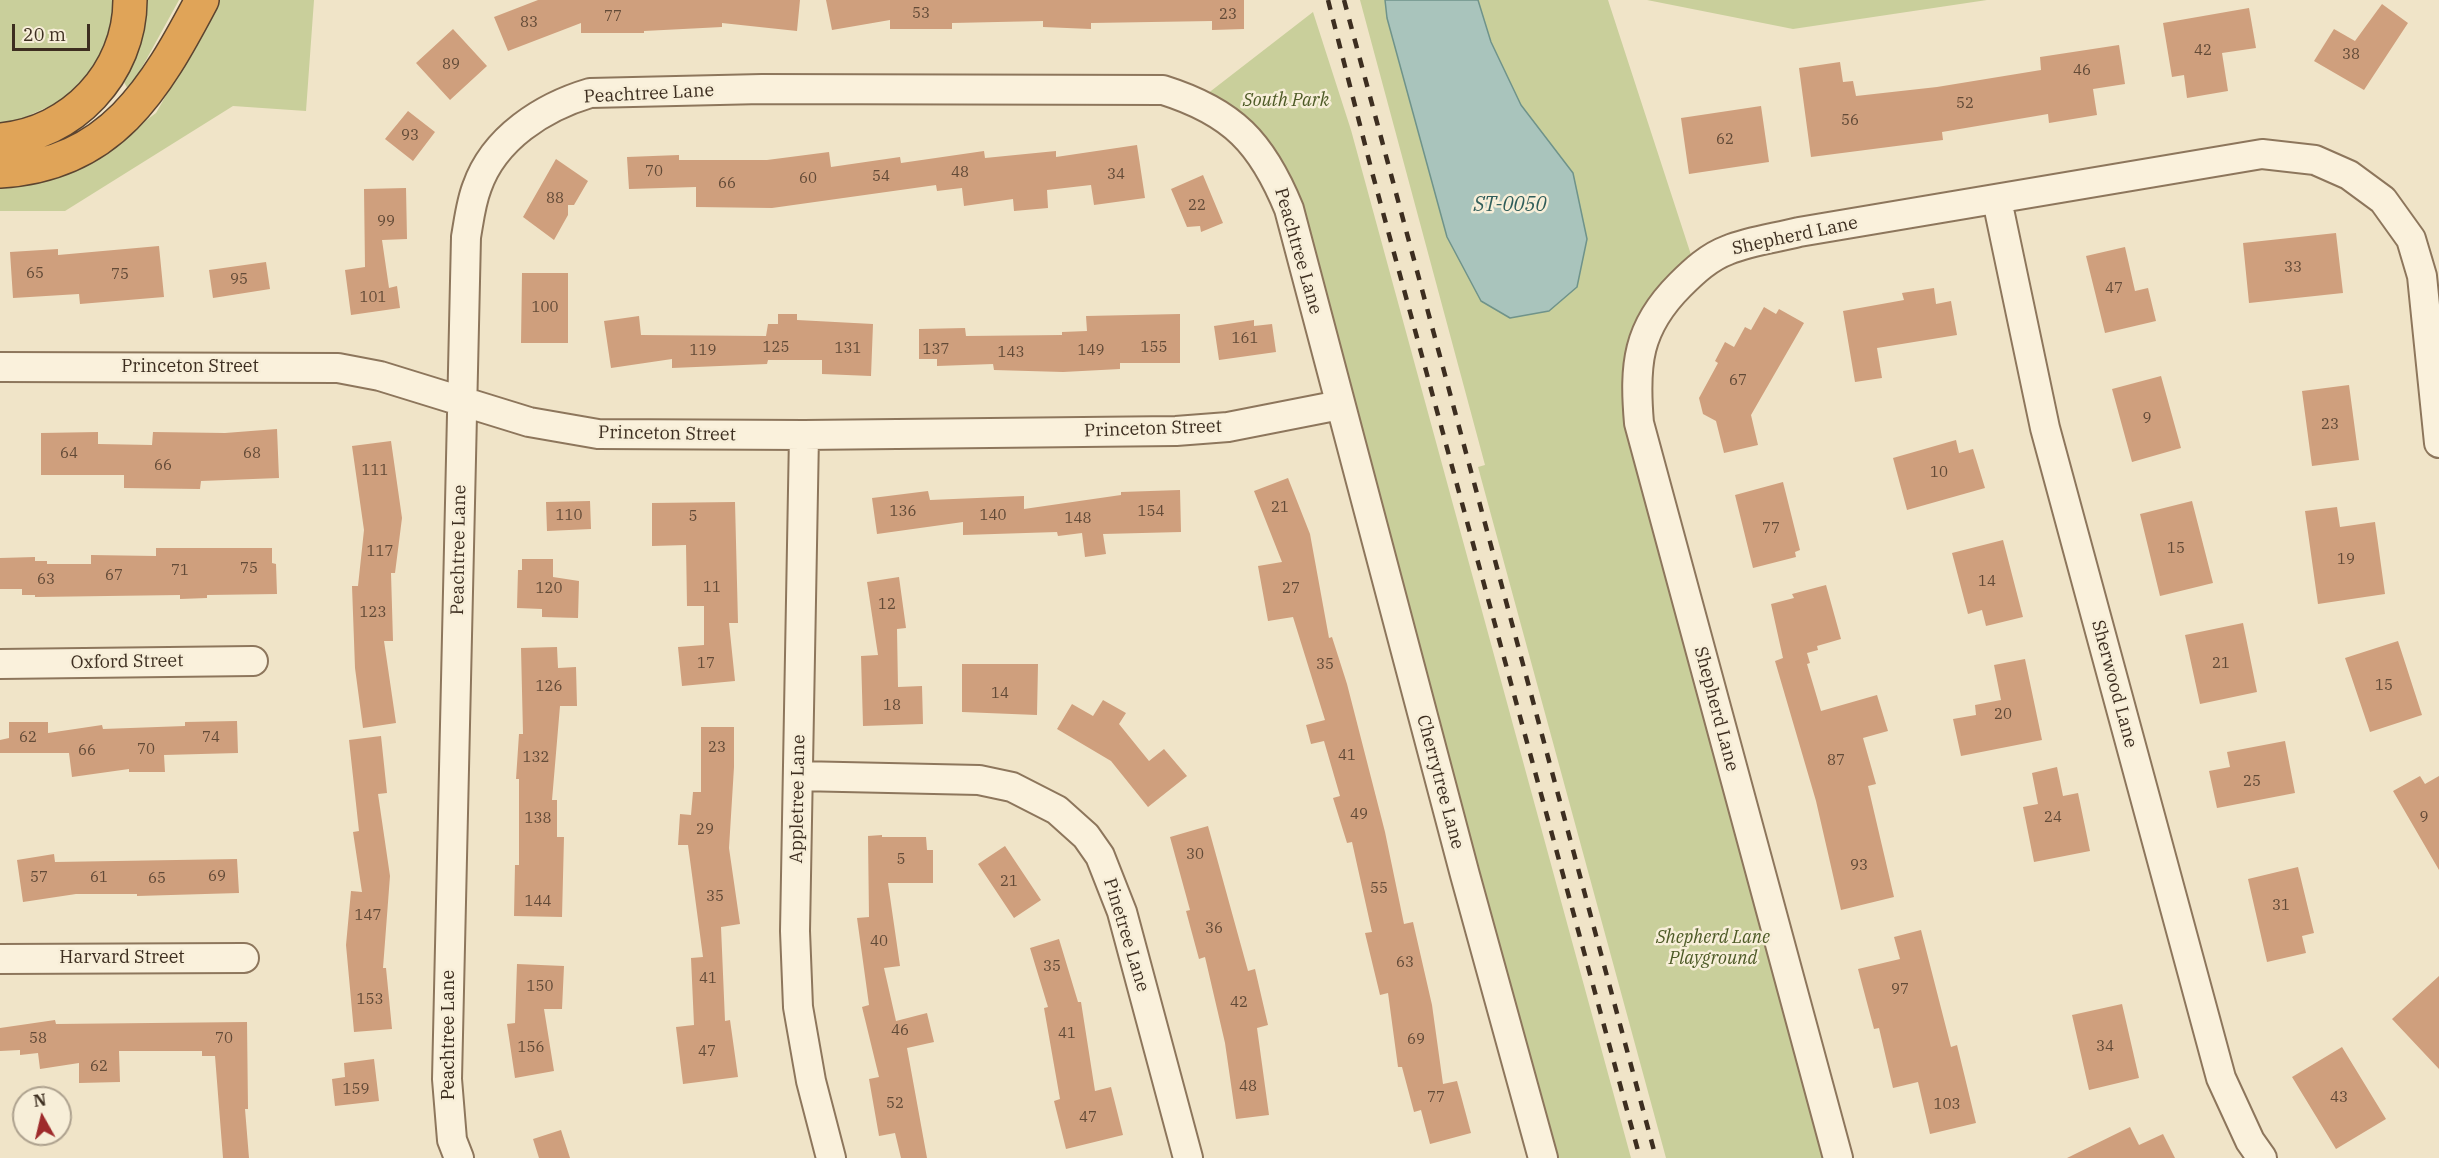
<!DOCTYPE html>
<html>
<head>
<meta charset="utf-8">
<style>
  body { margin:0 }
  #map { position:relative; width:2439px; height:1158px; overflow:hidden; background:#f0e4c8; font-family:"IBM Plex Serif",serif }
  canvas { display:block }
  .north { position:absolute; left:12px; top:1086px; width:60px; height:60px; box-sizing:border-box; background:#f7eed8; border:2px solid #ada18e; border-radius:50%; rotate:352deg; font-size:16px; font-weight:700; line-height:24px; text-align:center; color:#3d2e20 }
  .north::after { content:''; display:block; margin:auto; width:21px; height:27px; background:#9e2a2b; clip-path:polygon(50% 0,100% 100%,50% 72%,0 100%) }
  .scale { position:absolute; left:12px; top:24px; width:78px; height:27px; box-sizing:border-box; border:3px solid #3d2e20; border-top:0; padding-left:8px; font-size:18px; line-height:21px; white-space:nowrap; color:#3d2e20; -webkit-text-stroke:4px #f7eed8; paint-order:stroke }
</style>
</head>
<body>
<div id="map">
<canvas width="2439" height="1158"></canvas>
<div class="north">N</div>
<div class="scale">20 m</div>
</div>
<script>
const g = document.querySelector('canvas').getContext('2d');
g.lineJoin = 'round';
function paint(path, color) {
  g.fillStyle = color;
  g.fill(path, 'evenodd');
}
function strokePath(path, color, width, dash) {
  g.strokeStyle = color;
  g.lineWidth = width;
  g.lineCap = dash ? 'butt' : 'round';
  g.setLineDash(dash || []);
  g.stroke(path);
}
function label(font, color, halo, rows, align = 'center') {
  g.font = font + ' "IBM Plex Serif",serif';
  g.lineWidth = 5;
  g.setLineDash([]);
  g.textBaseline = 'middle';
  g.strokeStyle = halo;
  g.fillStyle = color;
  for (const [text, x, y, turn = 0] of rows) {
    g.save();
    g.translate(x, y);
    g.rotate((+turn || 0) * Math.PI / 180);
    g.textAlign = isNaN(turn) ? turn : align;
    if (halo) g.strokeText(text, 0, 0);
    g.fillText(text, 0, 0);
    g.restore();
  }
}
paint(new Path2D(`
  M0,0H115V3L102,59L61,101L12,123H0Z
  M144,0H179L129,91L121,77Z
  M220,0H314L306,111L233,106L65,211H0V180L95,158L156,113Z
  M1360,0H1608L1694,264L1632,378L1837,1158H1666L1478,467L1485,465Z
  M1647,0H1987L1793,29Z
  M1313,12L1351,130L1631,1158H1543L1289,209L1198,101Z`), '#c9cf9b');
const water = new Path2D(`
  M1385,0H1478L1491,42L1521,105L1573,173L1587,239L1577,287L1549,311L1510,318L1481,301L1447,237L1387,18Z`);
paint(water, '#a9c4bc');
strokePath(water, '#6f938a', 1.5);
paint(new Path2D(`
  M538,0H800L797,31L722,23V27L644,31V33H581V23L508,51L494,17Z
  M826,0H1244V29L1212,30V21L1091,23V29L1043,27V21L952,23V29H890V20L832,30Z
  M2382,4L2408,23L2364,90L2314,61L2334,29L2355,41Z
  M2249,8L2256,48L2222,53L2228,91L2187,98L2184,75L2172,77L2163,23Z
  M453,29L487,66L450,100L416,63Z
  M2119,45L2125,84L2093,89L2097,115L2049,123L2048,114L1942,132L1943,140L1811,157L1799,68L1840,62L1843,82L1853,81L1856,96L1937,87L2041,70L2040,57Z
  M1761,106L1769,162L1689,174L1681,118Z
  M408,111L435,132L413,161L385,139Z
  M1137,145L1145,198L1094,205L1091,185L1047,190L1048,208L1014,211L1013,199L964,206L962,188L937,191L936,185L772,208L696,207V187L629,189L627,157L679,155V160H767L829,152L831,167L900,157L901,163L984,151L985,158L1056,151V157Z
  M556,159L588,181L574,205H568V215L554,240L523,217Z
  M1203,175L1223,223L1201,232L1200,226L1187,227L1171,189Z
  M406,188L407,239L382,240L389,288L397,286L400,308L351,315L345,270L365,267L364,189Z
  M2336,233L2343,293L2249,303L2243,243Z
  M159,246L164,297L80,304L79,294L13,298L10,252L58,249V255Z
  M2125,247L2135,291L2148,288L2156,321L2105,333L2086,256Z
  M266,262L270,289L213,298L209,270Z
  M522,273H568V343H521Z
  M1934,288L1936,304L1951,301L1957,335L1877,348L1882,378L1855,382L1843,311L1904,300L1902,293Z
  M1764,307L1776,314L1779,309L1804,323L1751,415L1758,445L1724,453L1716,421L1703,414L1699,398L1718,363L1715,361L1725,342L1734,347L1745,327L1751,330Z
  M778,314H797V320L873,324L871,376L822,374V360H768L767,364L672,368V359L611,368L604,321L639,316L641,335L766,336L768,324H778Z
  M1180,314V363H1120V369L1063,372L994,370L993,364L937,366V359H919V329L965,328L966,336L1062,335V332L1087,331L1086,316Z
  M1254,320V326L1272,324L1276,352L1219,360L1214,326Z
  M2161,376L2181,448L2132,462L2112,389Z
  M2349,385L2359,460L2312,466L2302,391Z
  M277,429L279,478L201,481L200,489L124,488V475H41V433L98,432V444L152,445L153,432L225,433Z
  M1956,440L1959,453L1973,449L1985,488L1907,510L1893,458Z
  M391,441L402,518L395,573H391L393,641H384L396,723L363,728L355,668L352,586H358L364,530L352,446Z
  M1288,478L1310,534L1329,638L1332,637L1347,684L1385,832L1404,924L1413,922L1432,1005L1443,1084L1457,1081L1471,1133L1430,1144L1421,1110L1414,1112L1402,1067H1398L1388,993L1380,995L1365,933L1372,932L1352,842L1347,843L1333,798L1340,796L1324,741L1311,744L1306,725L1325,720L1293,617L1268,621L1258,566L1282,562L1254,491Z
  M1783,482L1800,550L1795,552L1796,557L1753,568L1735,495Z
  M1180,490L1181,532L1103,534L1106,554L1085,557L1082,533L1058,536L1057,532L963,535V522L877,534L872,498L928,491L930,500L1024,496V509L1121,495V492Z
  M590,501L591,529L547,531L546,502Z
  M2192,501L2213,583L2160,596L2140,514Z
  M735,502L738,623H729L735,681L682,686L678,647L704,645V606H687L686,545L652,546V503Z
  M2337,507L2340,527L2375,522L2385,594L2318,604L2305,511Z
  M2003,540L2023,617L1986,626L1982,610L1968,614L1952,553Z
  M156,548H272V563L276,564L277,594L207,595V598L180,599V595L35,597V595H22V589H0V558L35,557V561H47V564H91V555L156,556Z
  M522,559H553V577L579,581L578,618L542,617V609L517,608L518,570H522Z
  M899,577L906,628L897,629L898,687L922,686L923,724L863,726L861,656L878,655L867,582Z
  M1826,585L1841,639L1817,646L1818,650L1807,653L1810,663L1807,664L1821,711L1877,695L1888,731L1863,738L1876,784L1868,786L1894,897L1841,910L1816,801L1775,661L1783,658L1771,604L1794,598L1792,594Z
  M2243,623L2257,692L2200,704L2185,635Z
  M2398,641L2422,715L2370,732L2345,658Z
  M557,647L558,668L576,667L577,706H560L552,800H557V837H564L562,917L514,916L515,865H519V779H516L519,734H523L521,648Z
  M2025,659L2042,740L1961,756L1953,719L1976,715L1975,705L2001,700L1994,665Z
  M962,664H1038L1037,715L962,712Z
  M1103,700L1126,713L1119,724L1149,761L1164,749L1187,776L1148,807L1111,761L1057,729L1072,704L1093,716Z
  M237,721L238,753L164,755L165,772H129V769L72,777L69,753H0V740L9,738V722H48V733L102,725L103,729L185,726V722Z
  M701,727H734V767L729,848L740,924L721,927L725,1021L730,1020L738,1077L683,1084L676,1027L694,1025L691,958L703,957L688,845H678L680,814L691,815L693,792H701Z
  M381,736L387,793L378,794L390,876L383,968H386L392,1029L354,1032L346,945L351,891L362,892L353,832L359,831L349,740Z
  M2285,741L2295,793L2217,808L2209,771L2230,767L2227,752Z
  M2057,767L2063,796L2078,793L2090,851L2034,862L2023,807L2038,804L2032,773Z
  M2420,776L2425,784L2439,776V870L2393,791Z
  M1208,826L1248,971L1255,969L1268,1025L1257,1028L1269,1115L1236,1119L1225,1043L1205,957L1199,959L1186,911L1190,910L1170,837Z
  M882,835V837H926L927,850H933V883H888L900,966L884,968L896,1021L927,1013L934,1042L907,1048L927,1158H901L895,1133L879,1136L869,1079L879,1077L862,1007L869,1005L857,918L869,917L868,836Z
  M1005,846L1041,900L1014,918L978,864Z
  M54,854L55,862L237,859L239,893L137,896V894H76L23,902L17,860Z
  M2298,867L2314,933L2302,936L2306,953L2267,962L2248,879Z
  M1921,930L1951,1047L1957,1045L1976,1123L1930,1134L1918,1082L1893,1088L1879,1028L1874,1029L1858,969L1900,959L1894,937Z
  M1059,939L1078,1002H1081L1095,1091L1111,1087L1123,1135L1066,1149L1054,1101L1060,1099L1044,1008L1048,1007L1030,948Z
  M517,964L564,966L562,1009H544L554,1071L515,1078L507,1024L515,1023Z
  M2439,976V1069L2392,1019Z
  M2122,1004L2139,1078L2089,1090L2072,1015Z
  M55,1020L56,1024L247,1022L248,1109H245L249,1158H223L215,1056H202V1051H119L120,1082L79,1083V1063L40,1069L38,1053L20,1055V1050L0,1051V1028Z
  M2342,1047L2386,1119L2336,1149L2292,1077Z
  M374,1059L379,1101L335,1106L332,1079L345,1077L344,1063Z
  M2130,1127L2139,1145L2163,1134L2175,1158H2067Z
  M561,1130L570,1158H539L533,1139Z`), '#cf9f7d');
const minor = new Path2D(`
  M1997,200L2045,428L2221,1078L2250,1141L2262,1158
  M0,367L338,368L380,376L529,422L598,434L804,435L1176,431L1228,427L1340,405
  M804,435L795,931L798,1007L811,1081L831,1158
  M0,664L253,661
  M798,776L979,780L1012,787L1057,810L1086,836L1100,856L1122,912L1188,1158
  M0,959L244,958
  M459,1158L452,1140L447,1079L466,237C469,220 471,202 477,187C494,138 543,107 590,93L762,89L1163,90C1233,112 1262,143 1289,209L1465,875L1543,1158
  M1838,1158L1639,423C1634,365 1637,328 1680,285C1694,271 1709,257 1728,250C1750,241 1776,238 1799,232L2262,154L2315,160L2349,175L2383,200L2411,239L2422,276L2439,443`);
const highway = new Path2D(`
  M0,140C72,134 130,73 130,0
  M0,171C111,165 155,89 202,0`);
strokePath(minor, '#8d765c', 32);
strokePath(highway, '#5b4430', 36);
strokePath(minor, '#faf1dc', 28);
strokePath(highway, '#e0a458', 33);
strokePath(new Path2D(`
  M1328,0L1372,172L1640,1158
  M1344,0L1656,1158`), '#3d2e20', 4.5, [10, 10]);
label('15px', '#624a37', null, [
  ["53",921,14],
  ["23",1228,15],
  ["77",613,17],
  ["83",529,23],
  ["42",2203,51],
  ["38",2351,55],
  ["89",451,65],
  ["46",2082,71],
  ["52",1965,104],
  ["56",1850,121],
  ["93",410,136],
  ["62",1725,140],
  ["70",654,172],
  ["48",960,173],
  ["34",1116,175],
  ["54",881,177],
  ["60",808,179],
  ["66",727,184],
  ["88",555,199],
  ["22",1197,206],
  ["99",386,222],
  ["33",2293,268],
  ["65",35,274],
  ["75",120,275],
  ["95",239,280],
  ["47",2114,289],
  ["101",373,298],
  ["100",545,308],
  ["161",1245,339],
  ["125",776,348],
  ["155",1154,348],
  ["131",848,349],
  ["137",936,350],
  ["119",703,351],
  ["149",1091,351],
  ["143",1011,353],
  ["67",1738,381],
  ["9",2147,419],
  ["23",2330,425],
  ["64",69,454],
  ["68",252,454],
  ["66",163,466],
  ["111",375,471],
  ["10",1939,473],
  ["21",1280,508],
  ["136",903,512],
  ["154",1151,512],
  ["110",569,516],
  ["140",993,516],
  ["5",693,517],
  ["148",1078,519],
  ["77",1771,529],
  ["15",2176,549],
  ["117",380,552],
  ["19",2346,560],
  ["75",249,569],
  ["71",180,571],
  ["67",114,576],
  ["63",46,580],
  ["14",1987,582],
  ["11",712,588],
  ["120",549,589],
  ["27",1291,589],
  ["12",887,605],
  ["123",373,613],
  ["17",706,664],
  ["21",2221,664],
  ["35",1325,665],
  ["15",2384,686],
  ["126",549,687],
  ["14",1000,694],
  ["18",892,706],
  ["20",2003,715],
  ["62",28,738],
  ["74",211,738],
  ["23",717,748],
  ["70",146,750],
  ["66",87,751],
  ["41",1347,756],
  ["132",536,758],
  ["87",1836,761],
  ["25",2252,782],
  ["49",1359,815],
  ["24",2053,818],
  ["9",2424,818],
  ["138",538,819],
  ["29",705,830],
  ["30",1195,855],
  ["5",901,860],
  ["93",1859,866],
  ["69",217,877],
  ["57",39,878],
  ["61",99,878],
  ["65",157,879],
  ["21",1009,882],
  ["55",1379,889],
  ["35",715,897],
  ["144",538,902],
  ["31",2281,906],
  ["147",368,916],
  ["36",1214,929],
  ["40",879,942],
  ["63",1405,963],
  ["35",1052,967],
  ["41",708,979],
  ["150",540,987],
  ["97",1900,990],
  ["153",370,1000],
  ["42",1239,1003],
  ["46",900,1031],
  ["41",1067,1034],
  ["58",38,1039],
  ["70",224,1039],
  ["69",1416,1040],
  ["34",2105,1047],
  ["156",531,1048],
  ["47",707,1052],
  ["62",99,1067],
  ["48",1248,1087],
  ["159",356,1090],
  ["77",1436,1098],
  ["43",2339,1098],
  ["52",895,1104],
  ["103",1947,1105],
  ["47",1088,1118]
]);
label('18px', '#3d2e20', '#f7eed8', [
  ["Peachtree Lane",649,94,-3],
  ["Shepherd Lane",1795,236,-12],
  ["Peachtree Lane",1298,251,74],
  ["Princeton Street",190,367],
  ["Princeton Street",1153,429,-2],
  ["Princeton Street",667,434,1],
  ["Peachtree Lane",459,550,-89],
  ["Oxford Street",127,662,-1],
  ["Sherwood Lane",2114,684,75],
  ["Shepherd Lane",1716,709,75],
  ["Cherrytree Lane",1440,782,75],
  ["Appletree Lane",798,799,-89],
  ["Pinetree Lane",1126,935,73],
  ["Harvard Street",122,958],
  ["Peachtree Lane",449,1035,-90]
]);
label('italic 18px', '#4d5a26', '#f7eed8', [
  ["South Park",1286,101],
  ["Shepherd Lane",1713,938],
  ["Playground",1713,959]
]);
label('italic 20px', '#2f5d5a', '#f7eed8', [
  ["ST-0050",1510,205]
]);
</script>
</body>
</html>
